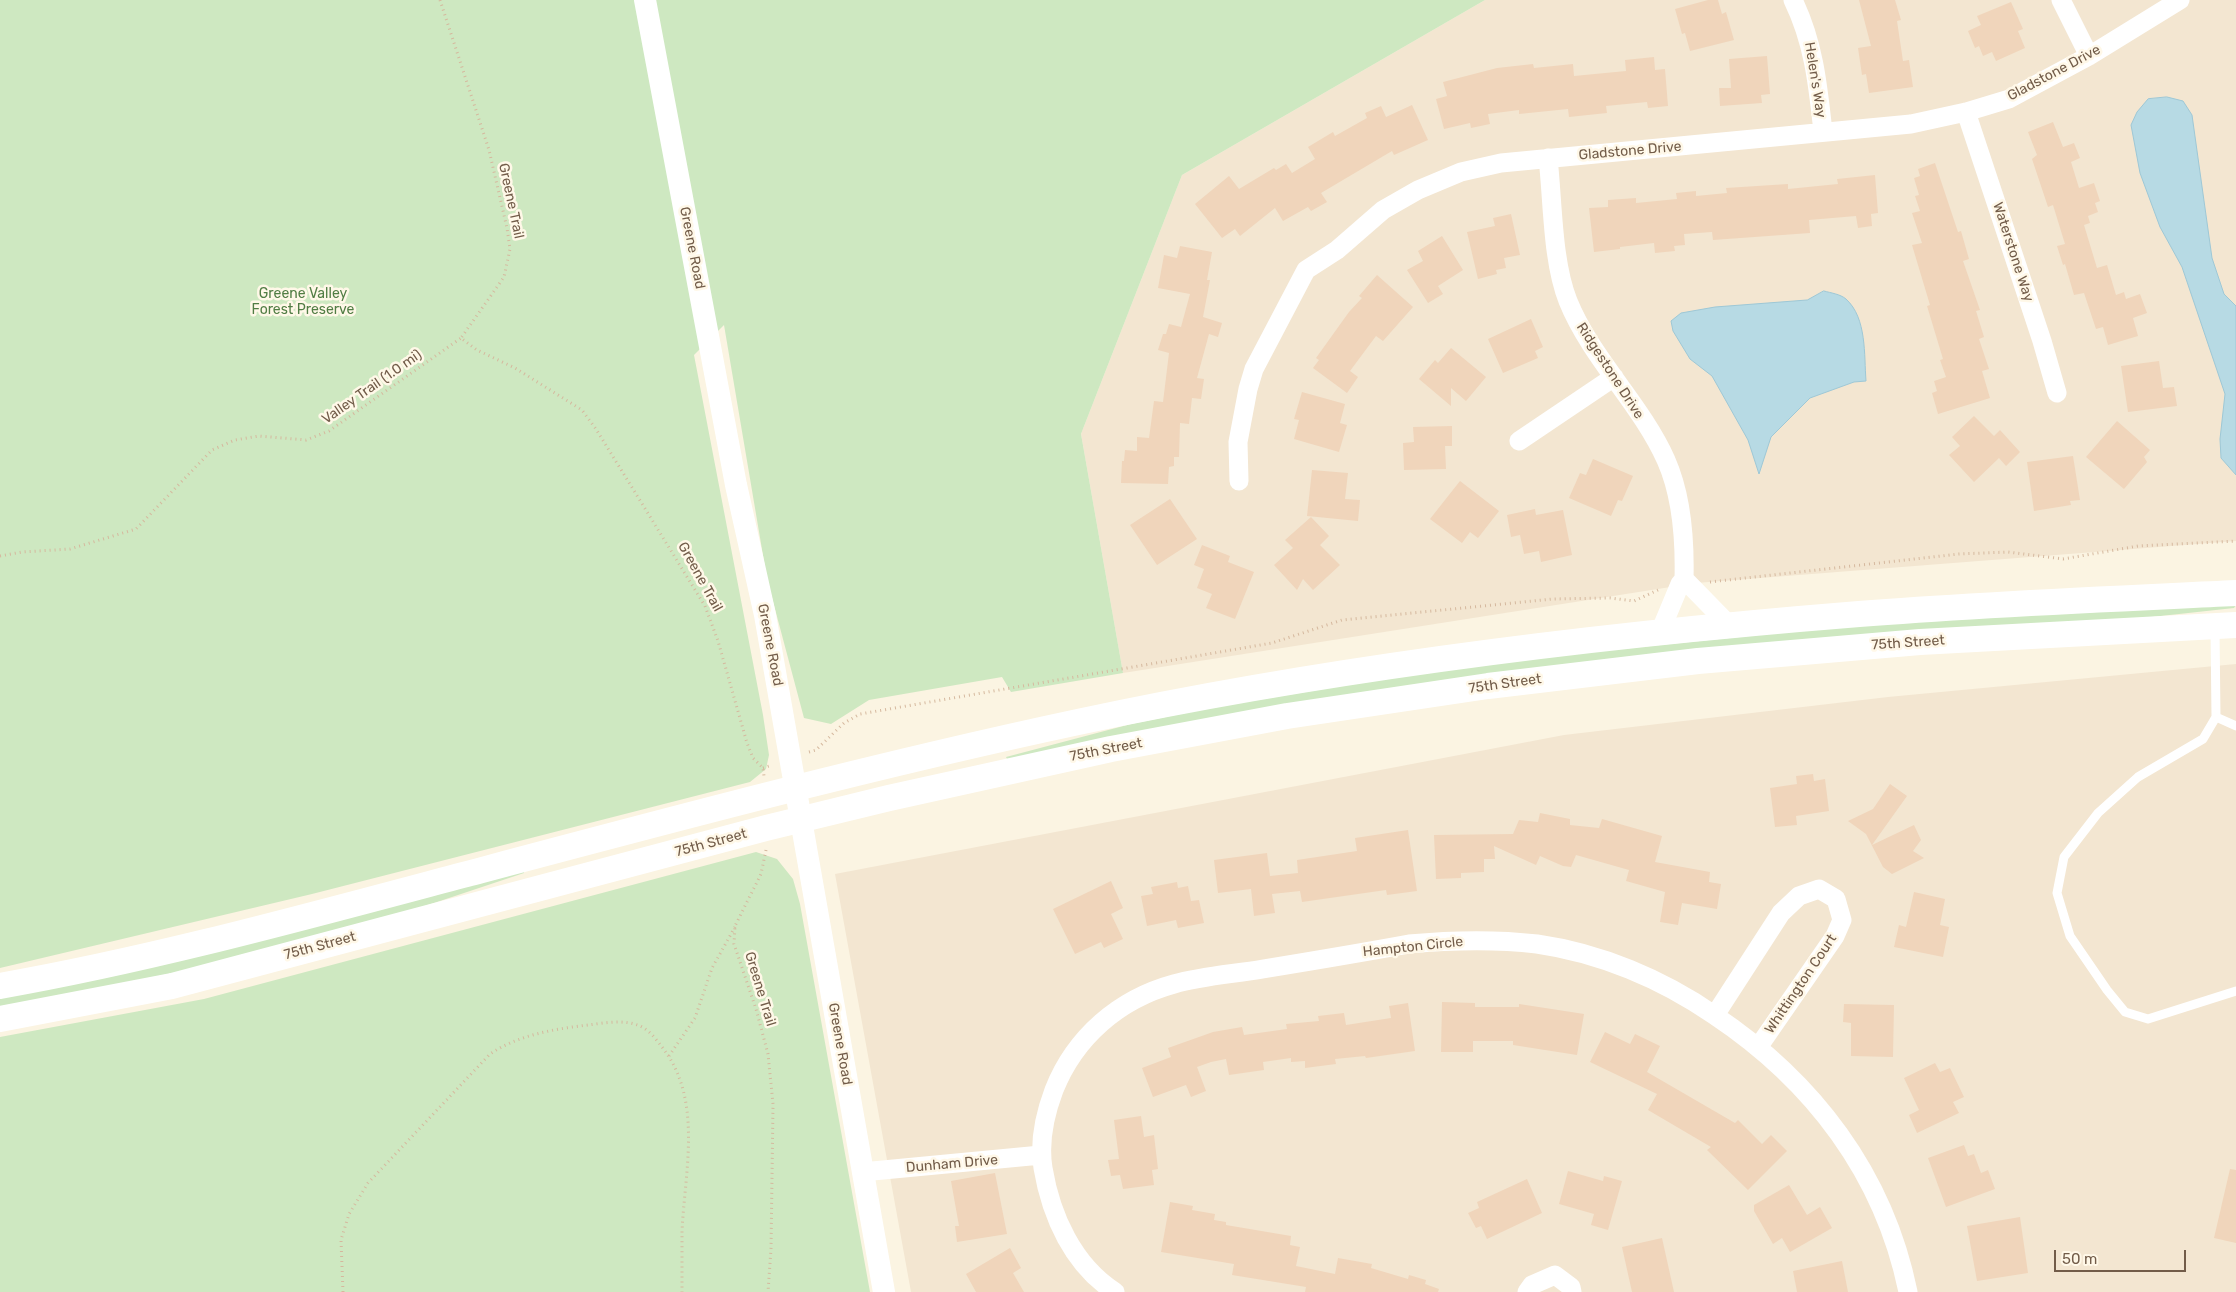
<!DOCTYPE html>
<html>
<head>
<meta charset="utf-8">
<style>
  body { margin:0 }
  #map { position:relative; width:2236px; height:1292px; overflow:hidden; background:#fbf4e2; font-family:Rubik,sans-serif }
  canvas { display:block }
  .scale { position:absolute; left:2054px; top:1250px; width:132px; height:22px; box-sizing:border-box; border:2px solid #725c49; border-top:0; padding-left:6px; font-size:15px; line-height:18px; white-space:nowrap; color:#725c49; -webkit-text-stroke:4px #fff8e8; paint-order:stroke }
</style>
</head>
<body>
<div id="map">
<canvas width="2236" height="1292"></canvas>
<div class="scale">50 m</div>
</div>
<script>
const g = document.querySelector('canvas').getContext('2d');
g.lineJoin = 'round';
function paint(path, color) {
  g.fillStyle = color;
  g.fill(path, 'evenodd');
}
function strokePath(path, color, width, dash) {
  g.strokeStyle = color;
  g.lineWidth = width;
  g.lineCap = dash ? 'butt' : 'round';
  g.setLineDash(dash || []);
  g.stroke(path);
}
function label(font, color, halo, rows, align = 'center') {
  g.font = font + ' Rubik,sans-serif';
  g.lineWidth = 5;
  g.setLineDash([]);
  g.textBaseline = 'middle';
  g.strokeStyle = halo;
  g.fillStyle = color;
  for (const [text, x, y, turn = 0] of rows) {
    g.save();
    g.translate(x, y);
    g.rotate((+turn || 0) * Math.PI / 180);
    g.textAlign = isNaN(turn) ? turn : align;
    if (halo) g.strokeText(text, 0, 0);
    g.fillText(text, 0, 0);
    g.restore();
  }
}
paint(new Path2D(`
  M1485,0H2236V541L1696,583L1123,673L1081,434L1182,175Z
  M2236,664V1292H911L835,874L1564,735L1888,697Z`), '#f3e6d1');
paint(new Path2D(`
  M0,0H1485L1182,175L1081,434L1123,673L1011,692L1002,677L869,700L831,724L804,718L767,579L724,325L694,355L763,715L769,755L766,769L750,782L312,894L0,968Z
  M2236,605L2234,608L2124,620L2079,622L1007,759L1006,757L1131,724L1215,707L1371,681L1541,657L1878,623Z
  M756,852L777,859L793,879L800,904L870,1292H0V1037L204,999Z
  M524,871V873L401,914L178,972L0,1008V997Z`), '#cee8c1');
const water = new Path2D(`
  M2167,97L2183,101L2192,115L2212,258L2224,294L2236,306V475L2221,458L2220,439L2225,394L2182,267L2160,227L2140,173L2131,125L2137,112L2148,99Z
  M1824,291C1831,293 1840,294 1846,299C1867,318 1864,355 1866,381L1854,382L1810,398L1771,437L1759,474L1748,440L1712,376L1690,359L1673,331L1671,321L1681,313L1715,307L1807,300Z`);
paint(water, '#b7dae4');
strokePath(water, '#9ec8d6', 1);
paint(new Path2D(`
  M1708,0H1718L1722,14L1726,12L1734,40L1690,51L1685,33L1682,34L1675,9Z
  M1859,0H1895L1901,20L1897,21L1903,61L1909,60L1913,87L1869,93L1866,74L1862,75L1858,48L1871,46Z
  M2011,2L2023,29L2018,31L2025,48L1996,61L1992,52L1983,56L1979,46L1975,48L1968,31L1981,25L1977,16Z
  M1767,56L1770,94L1761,95L1762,103L1720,106L1719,88H1731L1729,59Z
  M1654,57L1655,70L1665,69L1668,106L1648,108L1647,102L1606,106L1607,113L1569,117L1568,109L1519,114V110L1488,114L1490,124L1471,128L1470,123L1444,129L1436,99L1447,96L1443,82L1497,68L1533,64L1534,68L1573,64L1574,76L1626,71L1625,60Z
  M1412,105L1428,140L1394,155L1392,151L1321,193L1327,202L1311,211L1308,207L1283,221L1275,208L1240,236L1235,229L1222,238L1195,204L1229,176L1239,189L1274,168L1276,170L1286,164L1292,173L1315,159L1308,147L1333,132L1335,136L1367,118L1365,113L1381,106L1386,117Z
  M2053,122L2063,147L2074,143L2080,158L2071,162L2079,188L2094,183L2100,201L2095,203L2098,212L2088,216L2090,223L2084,225L2097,268L2107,265L2116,295L2124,292L2126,299L2140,294L2147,313L2133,318L2138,336L2108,345L2103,327L2096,329L2084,293L2074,295L2065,264L2063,265L2057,246L2065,244L2053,205L2048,207L2032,159L2037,155L2028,132Z
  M1935,163L1958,232L1961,231L1969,259L1963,261L1980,310L1976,311L1984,337L1979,339L1989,369L1982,371L1990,398L1938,414L1932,393L1937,391L1934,381L1946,377L1940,360L1943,359L1927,306L1930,305L1912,245L1922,243L1912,213L1920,211L1915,196L1919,195L1914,178L1920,176L1918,169Z
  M1875,175L1878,213L1871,214L1872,226L1858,228L1856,216L1809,220L1810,233L1713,240L1712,232L1684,234L1685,245L1674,246L1675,251L1655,253L1654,243L1620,247V249L1594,252L1589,208L1608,207V200L1636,198V203L1677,199L1676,193L1696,191V196L1727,193L1726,188L1788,184V189L1838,184L1837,179Z
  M1511,214L1520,255L1504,258L1506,268L1496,270L1497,274L1478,279L1467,232L1495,226L1493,218Z
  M1442,236L1463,270L1438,286L1443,294L1428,303L1407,270L1423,261L1418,251Z
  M1180,246L1212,252L1207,280H1210L1203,317L1222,323L1218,337L1209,334L1197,378L1204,379L1201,399L1192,398L1189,424L1180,423L1179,457H1174V466L1169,467L1168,484L1121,483L1122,461H1124L1125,450L1137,451V437L1149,438L1154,401L1163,402L1169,353L1158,350L1163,334H1166L1169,324L1181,327L1190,294L1158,288L1164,255L1177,258Z
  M1377,275L1413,307L1383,341L1376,336L1350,371L1358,377L1347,393L1313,368L1319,360L1316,358L1349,312L1362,298L1359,296Z
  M1531,319L1543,347L1535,351L1538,358L1503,373L1488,339Z
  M1451,348L1486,377L1466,401L1451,388V406L1419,379L1435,360L1438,363Z
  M2159,361L2163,388L2174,387L2177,406L2128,412L2121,366Z
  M1302,392L1345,404L1340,423L1347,425L1339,452L1294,439L1299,420L1294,419Z
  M1974,416L1994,436L2000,430L2020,452L2006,466L1999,458L1974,482L1949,455L1960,446L1952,437Z
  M2117,421L2150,450L2144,457L2147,462L2124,489L2086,457Z
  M1452,426V446H1445L1446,469L1404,470L1403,443L1414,442L1413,427Z
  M2073,456L2080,500L2070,501L2071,505L2034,511L2027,462Z
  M1593,459L1633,476L1622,501L1618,500L1611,516L1569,498L1580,473L1586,475Z
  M1312,470L1348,473L1345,499L1360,500L1358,521L1307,516Z
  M1460,481L1499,511L1478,538L1470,532L1462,543L1430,519Z
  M1170,499L1197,539L1157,565L1130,525Z
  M1535,509L1536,515L1563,510L1572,555L1541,562L1539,551L1524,554L1520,535L1511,537L1507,515Z
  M1311,517L1329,536L1320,545L1340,565L1313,590L1303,579L1297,590L1274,565L1293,548L1285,540Z
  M1202,545L1230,556L1228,562L1254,572L1235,619L1206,608L1212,594L1197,588L1204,569L1194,565Z
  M1813,774L1814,781L1825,779L1829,811L1796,816L1797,825L1775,827L1770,788L1797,784L1796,776Z
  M1890,784L1907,796L1872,845L1914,825L1921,840L1913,851L1924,858L1892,874L1883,867L1866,834L1848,821L1873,809Z
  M1540,813L1570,819V825L1599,828L1602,819L1662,836L1655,862L1710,872L1709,882L1721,884L1717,909L1682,903L1678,925L1660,922L1665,892L1626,881L1629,870L1576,855L1571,867L1563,866L1540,856L1536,865L1494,846L1495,859H1484V872L1461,873V878L1436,879L1434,835L1513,834L1519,820L1538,822Z
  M1408,830L1417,891L1387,895L1386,890L1302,902L1300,891L1272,894L1275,913L1254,916L1251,889L1218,893L1214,860L1267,853L1270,876L1298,873L1297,860L1357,851L1355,838Z
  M1111,881L1123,908L1111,914L1123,939L1104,948L1101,942L1075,954L1053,909Z
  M1177,882L1178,888L1188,886L1191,901L1199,900L1204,923L1178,928L1176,920L1147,926L1141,896L1153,894L1151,887Z
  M1914,892L1945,899L1940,925L1949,927L1943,957L1894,947L1899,925L1906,927Z
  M1442,1002L1475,1003V1007H1519V1004L1584,1014L1577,1055L1513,1045V1041H1473V1052H1441Z
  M1408,1003L1415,1051L1366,1058L1365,1056L1335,1059L1336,1064L1305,1068V1061L1291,1062V1058L1263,1062L1264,1070L1229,1075L1226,1059L1211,1062L1197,1067L1206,1091L1191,1097L1186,1085L1153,1097L1142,1068L1171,1057L1168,1048L1213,1032L1242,1027L1244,1035L1287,1029L1286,1024L1319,1021L1318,1016L1344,1013L1346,1025L1391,1018L1389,1006Z
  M1844,1004L1894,1005L1893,1057L1851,1056V1023L1843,1022Z
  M1605,1032L1630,1044L1635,1034L1660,1046L1647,1072L1735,1123L1738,1120L1762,1144L1771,1135L1787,1151L1748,1190L1707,1150L1711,1147L1648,1110L1657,1094L1590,1062Z
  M1935,1063L1940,1072L1950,1068L1964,1097L1953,1102L1959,1113L1917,1133L1909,1115L1919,1110L1904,1078Z
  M1141,1116L1144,1137L1154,1135L1158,1169L1152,1170L1154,1185L1123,1189L1120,1175L1111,1176L1108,1160L1119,1159L1114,1120Z
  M1964,1145L1968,1156L1974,1154L1981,1173L1988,1170L1995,1189L1946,1207L1928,1158Z
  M2230,1169L2236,1170V1243L2214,1238Z
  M1568,1171L1603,1181L1604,1176L1622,1181L1608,1230L1591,1225L1594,1214L1559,1204Z
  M995,1173L1007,1234L957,1242L955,1226H959L951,1181Z
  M1527,1179L1542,1213L1487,1239L1481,1226L1476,1228L1468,1213L1479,1208L1477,1202Z
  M1789,1185L1807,1215L1820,1207L1832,1228L1790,1252L1782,1238L1773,1244L1754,1211V1205Z
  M1170,1202L1193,1206L1192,1210L1215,1214L1214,1220L1226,1222V1225L1291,1236L1290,1245L1300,1247L1296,1266L1335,1274L1338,1258L1372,1264L1371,1268L1408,1279L1409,1275L1426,1280L1425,1284L1439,1289L1438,1292H1305L1306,1287L1232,1275L1234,1264L1161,1252Z
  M2020,1217L2028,1273L1977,1281L1967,1226Z
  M1662,1238L1674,1292H1632L1622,1247Z
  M1010,1248L1021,1268L1013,1273L1024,1292H976L966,1274Z
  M1842,1261L1848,1292H1797L1793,1271Z`), '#f0d5bb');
strokePath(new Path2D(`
  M440,0L489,150L507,228L510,249L504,277L461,338L477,350L515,368L582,410L596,429L705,606L718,641L747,743L753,758L763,768L764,776
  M0,556L22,552L70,549L136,529L212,450L235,440L259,436L306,440L329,431L461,338
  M1710,582L1959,554L2008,552L2063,559L2138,546L2236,541
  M809,752L816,750L844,723L860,714L1272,643L1342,620L1553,599L1610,598L1634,601L1658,590
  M763,768L772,765
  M766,850L761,874L735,926L734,944L756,1009L768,1054L773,1104L771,1249L768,1292
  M669,1056L695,1018L712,968L735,927
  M343,1292L341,1240L349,1214L368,1183L490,1054C518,1035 554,1029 588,1025C604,1023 624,1019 640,1026C649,1030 656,1039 662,1047C703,1099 685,1170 682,1231C682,1251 682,1272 682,1292`), '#d5b89e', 3, [1, 4]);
strokePath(new Path2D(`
  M2215,629L2216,717L2236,726
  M2216,717L2203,739L2138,777L2098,813L2064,857L2057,893L2070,936L2107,990L2125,1012L2148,1019L2236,991`), '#fff', 9);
strokePath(new Path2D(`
  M1793,0C1814,43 1818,86 1823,132
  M2061,0L2089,56
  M1966,112L2042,341L2057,393
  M1548,158C1553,202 1552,261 1568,301C1591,358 1641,404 1666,460C1682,496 1685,540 1684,579L1680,584L1660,632
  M1519,441L1614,377
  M1239,481L1238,442L1248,389L1254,369L1306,270L1337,250L1383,210L1418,190L1461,172L1501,163L1911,124L1966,112L2009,99L2089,56L2180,0
  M1684,579L1730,626
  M1715,1015L1781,913L1799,896L1819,889L1836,899L1842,920L1835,936L1759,1046
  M862,1172L1041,1155
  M1115,1292C1073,1265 1051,1216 1043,1168C1039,1143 1045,1114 1054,1090C1075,1037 1119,999 1174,984C1202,976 1234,974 1263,969C1312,961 1360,953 1409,944C1452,940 1494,939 1537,944C1600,953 1662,979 1714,1015C1813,1081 1884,1174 1908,1292
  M1527,1292L1532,1285L1555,1275L1571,1287L1572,1292`), '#fff', 19);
strokePath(new Path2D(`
  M645,0L736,485L765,615L884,1292`), '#fff', 22);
strokePath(new Path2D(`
  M0,986C158,958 312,915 467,874C670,820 872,766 1078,722C1334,667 1597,635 1859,614C1984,604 2110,599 2236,593
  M0,1019L172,986L766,828L889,798L1111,749L1287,716L1488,686L1698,661L1920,642L2236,625`), '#fff', 26);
label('14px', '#725c49', '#fff8e8', [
  ["Gladstone Drive",2054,73,-28],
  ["Helen's Way",1815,80,81],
  ["Gladstone Drive",1630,151,-5],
  ["Greene Trail",511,201,78],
  ["Greene Road",692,248,79],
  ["Waterstone Way",2013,252,72],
  ["Ridgestone Drive",1610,371,57],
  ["Valley Trail (1.0 mi)",372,387,-35],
  ["Greene Trail",700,577,61],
  ["75th Street",1908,643,-4],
  ["Greene Road",770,645,79],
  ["75th Street",1505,684,-8],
  ["75th Street",1106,750,-11],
  ["75th Street",711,843,-15],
  ["75th Street",320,946,-15],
  ["Hampton Circle",1413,947,-6],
  ["Whittington Court",1801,984,-56],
  ["Greene Trail",760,989,73],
  ["Greene Road",840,1044,80],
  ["Dunham Drive",952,1164,-5]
]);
label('14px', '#517d44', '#fff8e8', [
  ["Greene Valley",303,294],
  ["Forest Preserve",303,310]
]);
</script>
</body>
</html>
